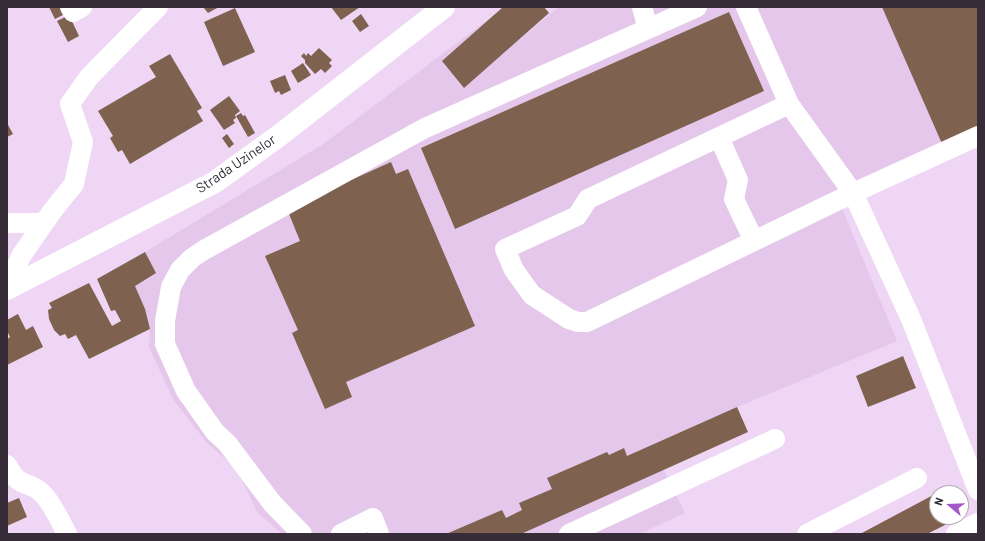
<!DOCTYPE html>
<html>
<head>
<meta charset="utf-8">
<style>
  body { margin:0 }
  #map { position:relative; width:985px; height:541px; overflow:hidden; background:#eed6f4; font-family:Barlow,sans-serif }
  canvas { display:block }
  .frame { position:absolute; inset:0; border:8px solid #362d38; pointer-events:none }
  .north { position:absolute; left:929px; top:485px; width:40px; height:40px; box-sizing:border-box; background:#fff; border:1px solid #afabaf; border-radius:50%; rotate:289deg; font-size:11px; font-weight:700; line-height:16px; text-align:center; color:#362d38 }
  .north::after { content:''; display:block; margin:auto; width:14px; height:18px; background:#a458ca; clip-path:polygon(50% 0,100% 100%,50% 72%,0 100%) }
</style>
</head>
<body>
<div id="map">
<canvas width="985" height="541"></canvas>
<div class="frame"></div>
<div class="north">N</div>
</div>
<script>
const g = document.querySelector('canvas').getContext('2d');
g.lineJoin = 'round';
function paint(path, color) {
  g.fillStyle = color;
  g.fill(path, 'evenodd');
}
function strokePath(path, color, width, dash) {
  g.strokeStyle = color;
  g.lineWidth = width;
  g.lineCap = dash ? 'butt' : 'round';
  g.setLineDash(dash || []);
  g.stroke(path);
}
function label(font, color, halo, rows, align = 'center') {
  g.font = font + ' Barlow,sans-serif';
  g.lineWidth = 4;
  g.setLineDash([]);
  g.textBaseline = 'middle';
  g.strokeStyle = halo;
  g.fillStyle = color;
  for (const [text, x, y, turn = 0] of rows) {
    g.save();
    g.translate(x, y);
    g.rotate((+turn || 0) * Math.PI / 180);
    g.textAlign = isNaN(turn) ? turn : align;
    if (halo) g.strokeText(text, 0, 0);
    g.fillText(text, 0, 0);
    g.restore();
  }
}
paint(new Path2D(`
  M559,7H923L975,131L841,206L897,341L737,407L651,445L685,513L639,534H282L257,512L237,469L206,442L173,399L149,347L150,329L135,286L145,252L322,145L490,18L514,44Z`), '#e4c7eb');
paint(new Path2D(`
  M49,7H62L65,14L55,19Z
  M203,7H219L208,13Z
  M331,7H360L341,20Z
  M503,7H544L549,13L464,88L442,61Z
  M882,7H978V130L943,146Z
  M235,8L255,52L223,66L204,22Z
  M729,12L764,91L455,229L421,148Z
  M361,14L369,26L360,32L352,21Z
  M69,15L79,36L68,42L57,21Z
  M319,48L332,60L329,63L332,66L325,73L321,69L315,74L305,63V60L301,56L304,53L306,56L308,53L311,56Z
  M170,54L202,108L197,111L203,121L130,164L122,150L118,152L110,138L113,136L98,111L156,77L149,66Z
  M303,63L311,75L298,83L291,71Z
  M285,75L291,90L281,95L279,91L275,93L270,81Z
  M229,96L240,111L235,115L236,118L233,120L235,123L224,130L210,110Z
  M241,113L243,116L245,115L255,133L248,137L236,116Z
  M7,123L13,134L7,137Z
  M227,134L234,144L229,148L222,138Z
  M391,162L396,174L408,169L475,326L346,382L352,397L325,409L292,333L298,330L265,256L300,241L287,209Z
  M145,252L156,273L135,286L145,309L150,329L89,359L76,335L68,339L65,334L60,336L54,330L49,319L48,310L52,308L49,303L89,283L112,326L121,321L115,310L111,311L97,279Z
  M18,314L26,330L33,326L43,347L7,365V339L10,337L7,331V320Z
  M903,356L916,388L868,407L856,376Z
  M737,407L748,432L521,534H446L502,510L506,518L522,510L519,503L552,489L547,478L607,452L609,455L624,448L627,456Z
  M937,493V517H949L951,522L927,534H860Z
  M19,498L27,517L7,526V503Z`), '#7e614f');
strokePath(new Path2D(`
  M70,7L73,12L82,7
  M642,7L648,29
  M746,7L789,104L853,193L978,136
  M789,104L588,199L577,216L505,249L514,270L532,295L569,319L578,322H587L853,193L911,319L978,490
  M719,137L738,180L734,199L754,241
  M7,223H44
  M7,288L21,256L53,210L74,184L83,142L70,104L89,77L158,7
  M7,465C20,490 27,479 42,493C53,504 60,521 67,534
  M302,534L272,503L227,443L215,432L186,391L165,344V321L171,287L180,270L192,258L204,250L425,128L697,7
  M341,534L373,518L379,534
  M569,534L775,439
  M807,534L917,478
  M956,534L978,523`), '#fff', 20);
strokePath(new Path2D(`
  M7,289L215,182L280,135L444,7`), '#fff', 22);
label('14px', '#362d38', '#fff', [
  ["Strada Uzinelor",236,164,-34]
]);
</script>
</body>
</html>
